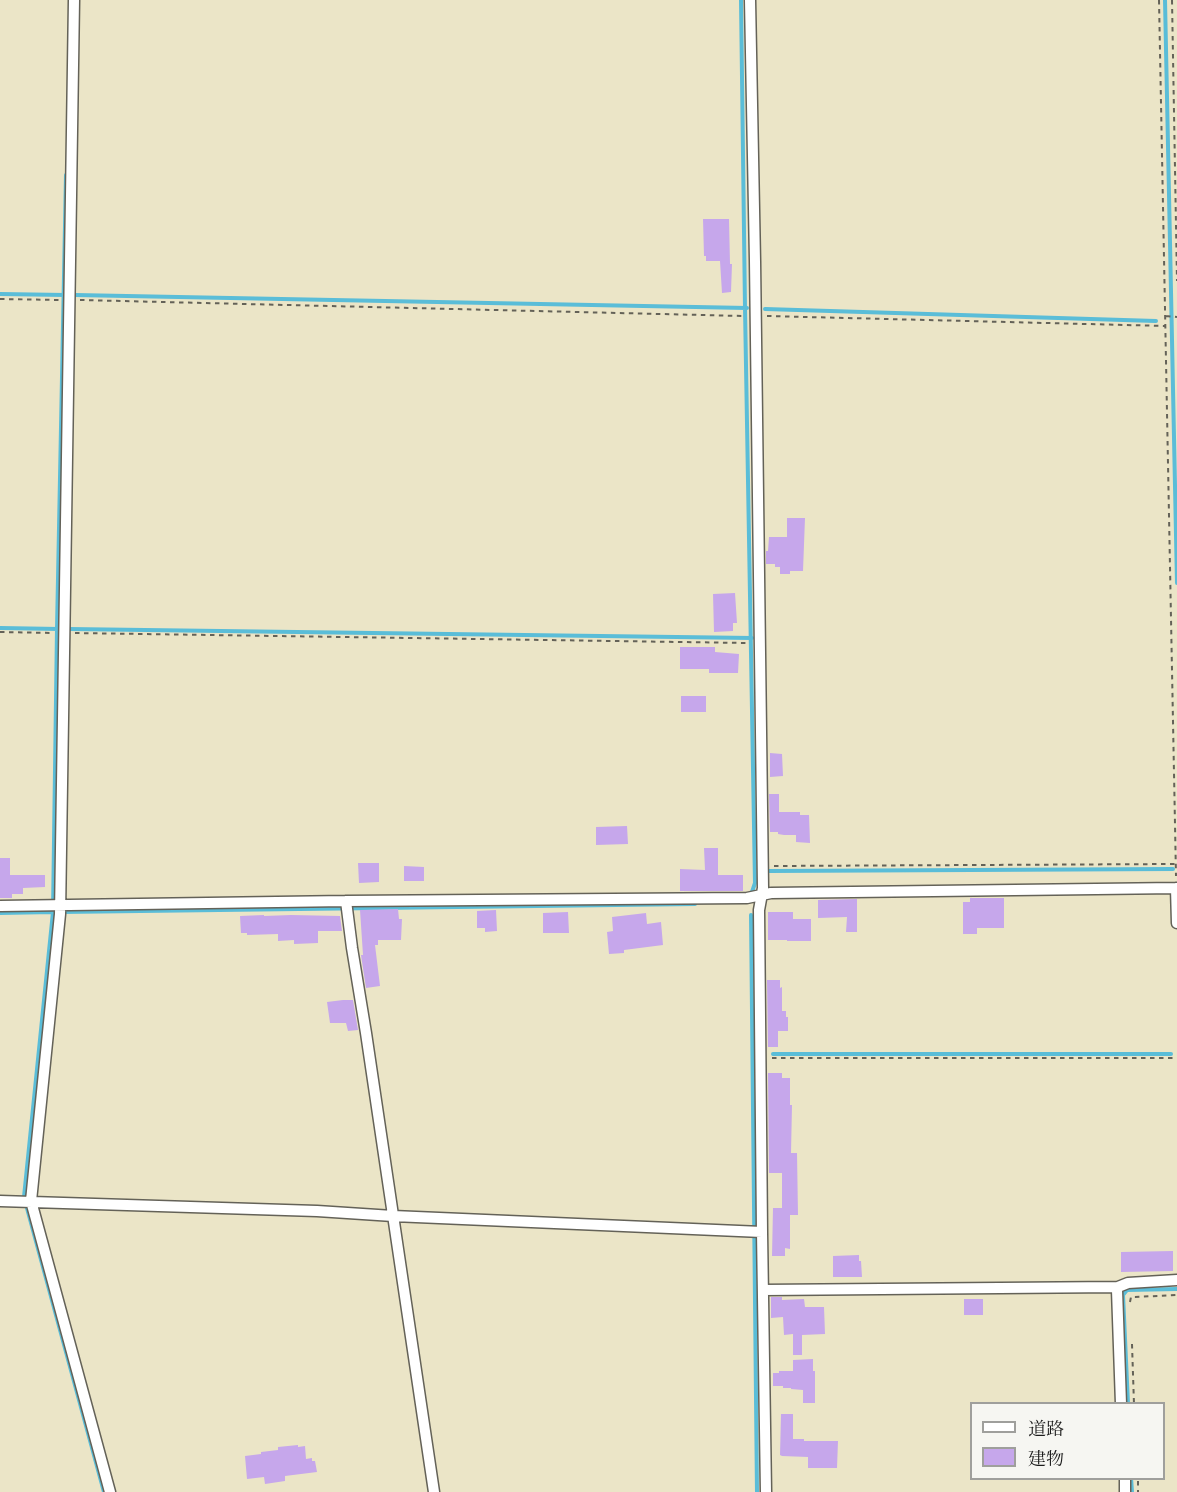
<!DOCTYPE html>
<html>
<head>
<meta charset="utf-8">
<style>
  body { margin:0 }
  #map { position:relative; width:1177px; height:1492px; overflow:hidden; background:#ebe5c7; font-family:"IM FELL French Canon","Noto Serif JP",serif }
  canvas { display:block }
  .legend { position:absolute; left:970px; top:1402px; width:195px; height:78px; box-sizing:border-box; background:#f6f6f2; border:2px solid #9f9f9c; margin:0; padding:8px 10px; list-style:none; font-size:18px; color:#1c1c1c }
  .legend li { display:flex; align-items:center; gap:12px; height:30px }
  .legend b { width:30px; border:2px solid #9f9f9c }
</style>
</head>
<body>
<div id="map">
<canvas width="1177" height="1492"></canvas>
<ul class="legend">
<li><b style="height:8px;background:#fff"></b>道路</li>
<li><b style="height:16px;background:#c6a7eb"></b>建物</li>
</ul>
</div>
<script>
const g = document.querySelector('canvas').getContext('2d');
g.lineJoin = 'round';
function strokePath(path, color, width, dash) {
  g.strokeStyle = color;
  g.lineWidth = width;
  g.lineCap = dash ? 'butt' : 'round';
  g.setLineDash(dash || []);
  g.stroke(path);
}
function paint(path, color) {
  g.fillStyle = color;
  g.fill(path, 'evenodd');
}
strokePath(new Path2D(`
  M741,0L745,308L755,883L752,892
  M1165,0L1177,583
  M66,175L57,629L53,912L24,1197L104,1492
  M0,294L65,295
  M75,295L747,308
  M765,309L1156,321
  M0,628L59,629
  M69,629L752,638
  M769,871L1173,869
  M61,912L695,904
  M0,913L53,912
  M751,915L757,1492
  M773,1054H1171
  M1128,1404L1123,1295L1127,1290L1177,1289
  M1131,1478L1132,1492`), '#5abdd8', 4);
paint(new Path2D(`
  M703,219H729L730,264H732L731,292L722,293L720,261H706V256H704Z
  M787,518H805L803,571H790V574H780V567H775V564H766V551H768L769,537H787Z
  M735,593L737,623H733V631L714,632L713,594Z
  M680,647H715V652L739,654L738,673H709V669H680Z
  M681,696H706V712H681Z
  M770,753L782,754L783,776L770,777Z
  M769,794H779V812H800V815H809L810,843L796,842V835H784L778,834V832H770Z
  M627,826L628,844L596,845V827Z
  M704,848H718V875H743V891H680V869L705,870Z
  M0,858H10V875H45V887L23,888V894H12V898H0Z
  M358,863H379V882L359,883Z
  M404,866L424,867V881H404Z
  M970,898H1004V928H977V934H963V902H970Z
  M857,899V932H846L847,917L818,918V900Z
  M398,909L399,919H402L401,940H378V945H375L380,986L366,988L361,955H363L360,910Z
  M496,910L497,931L485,932V928H477V911Z
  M568,912L569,933H543V913Z
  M768,912H793V919H811V941H787V940H768Z
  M646,913L647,924L661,922L663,945L624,950V953L609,954L607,932L613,931L612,917Z
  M264,915V916L291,915L340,916L342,931H318V943L294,944V940L278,941V934L247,935V933H241L240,916Z
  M767,980H780V988L782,987V1011H786V1017H788V1031H778V1047H768Z
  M343,1000H353L358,1030L348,1031L346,1023H330L327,1002Z
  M768,1073H782V1078H790V1105H792L791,1153H797L798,1215H790V1249L785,1248V1256H772L773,1208H782V1173H769Z
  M1173,1251V1271L1121,1272V1252Z
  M859,1255V1261H861L862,1277H833V1256Z
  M771,1297H782V1300L804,1299L805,1307H824L825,1334L802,1335V1355H793V1334L784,1335L783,1317L771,1318Z
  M964,1299H983V1315H964Z
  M813,1359V1371H815V1403H803V1390L791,1389V1388H783V1386H773V1373H779V1371H793V1360Z
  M781,1414H793V1439H804V1441H838L837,1468H808V1457L782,1456L780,1455Z
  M298,1445V1447L305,1446L306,1459L312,1458V1461H315L317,1472L285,1476V1481L265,1484L264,1477L247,1479L245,1456L261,1454V1452L278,1450V1447Z`), '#c6a7eb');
const street = new Path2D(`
  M74,0L60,914L31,1201L110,1492
  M750,0L755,261L763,888L759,910L762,1232L766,1492
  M1176,888L1177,923
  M346,901L352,948L366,1033L434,1492
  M0,906L346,901L747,898L771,893L1177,888
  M0,1201L317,1211L393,1216L762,1232
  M1118,1287L1117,1290L1121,1404
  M763,1290L1118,1287L1128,1283L1177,1280
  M1125,1478V1492`);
strokePath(street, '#646258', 13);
strokePath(new Path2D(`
  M1159,0L1176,876
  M1172,0L1177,281
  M0,299L60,300
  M80,300L743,316
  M767,316L1166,326
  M1166,316L1177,317
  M0,632L54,633
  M75,633L747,643
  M774,866L1176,864
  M772,1058H1177
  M1130,1302L1131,1297H1135L1177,1295
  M1132,1344L1134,1404
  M1138,1481V1492`), '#646258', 2, [4.5, 4.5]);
strokePath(street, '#fff', 10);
</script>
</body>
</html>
